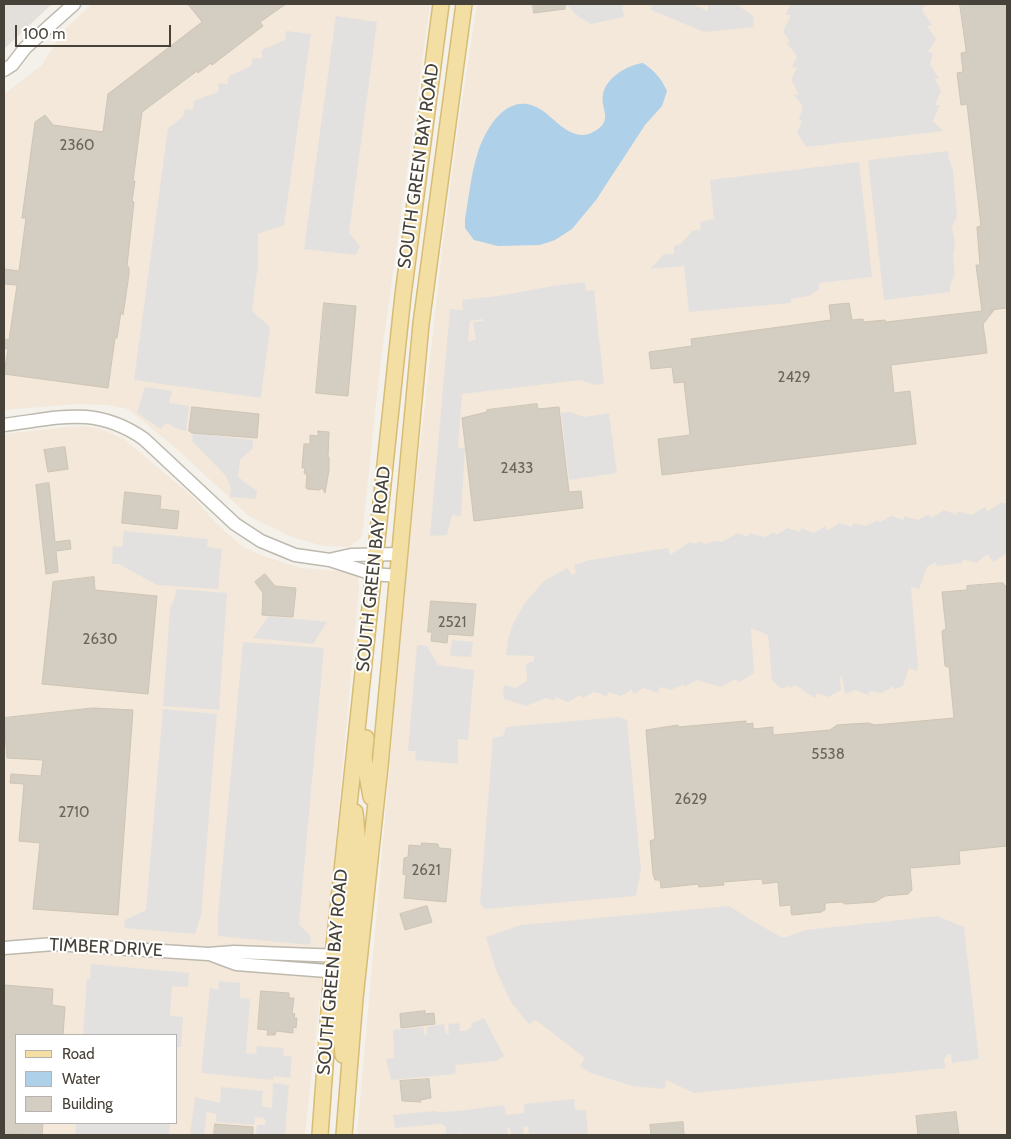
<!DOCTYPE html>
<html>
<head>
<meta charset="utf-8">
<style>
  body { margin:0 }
  #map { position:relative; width:1011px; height:1139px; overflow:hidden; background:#f4f1eb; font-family:Cabin,sans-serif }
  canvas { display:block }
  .frame { position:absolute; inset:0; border:5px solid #474239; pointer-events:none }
  .legend { position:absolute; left:15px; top:1034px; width:162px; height:90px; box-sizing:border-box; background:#fff; border:1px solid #b5b3b0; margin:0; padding:6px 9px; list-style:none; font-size:15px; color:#474239 }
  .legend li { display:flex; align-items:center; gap:10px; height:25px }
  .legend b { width:25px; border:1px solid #b5b3b0 }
  .scale { position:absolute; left:15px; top:25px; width:156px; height:22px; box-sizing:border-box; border:2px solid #474239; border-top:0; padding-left:6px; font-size:15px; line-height:18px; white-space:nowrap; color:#474239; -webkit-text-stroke:4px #fff; paint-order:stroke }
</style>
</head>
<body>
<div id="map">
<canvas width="1011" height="1139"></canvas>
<div class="frame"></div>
<ul class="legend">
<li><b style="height:6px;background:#f3dfa4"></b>Road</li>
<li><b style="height:14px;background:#afd0e9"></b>Water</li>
<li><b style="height:14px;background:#d4cdc1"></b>Building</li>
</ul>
<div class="scale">100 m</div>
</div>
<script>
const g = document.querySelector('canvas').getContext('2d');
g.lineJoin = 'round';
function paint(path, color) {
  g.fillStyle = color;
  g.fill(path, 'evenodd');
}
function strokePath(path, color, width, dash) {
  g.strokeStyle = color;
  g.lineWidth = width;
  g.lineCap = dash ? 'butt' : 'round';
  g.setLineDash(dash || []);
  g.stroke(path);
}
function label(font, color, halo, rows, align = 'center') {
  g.font = font + ' Cabin,sans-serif';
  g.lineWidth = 4;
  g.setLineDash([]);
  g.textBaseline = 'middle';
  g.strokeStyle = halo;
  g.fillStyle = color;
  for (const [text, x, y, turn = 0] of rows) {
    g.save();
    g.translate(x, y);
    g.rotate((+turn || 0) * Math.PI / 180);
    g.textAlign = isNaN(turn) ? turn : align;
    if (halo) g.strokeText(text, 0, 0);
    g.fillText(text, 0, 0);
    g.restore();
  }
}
paint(new Path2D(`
  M92,4H430L380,367L362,537L349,547L323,546L292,537L250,517L179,451L128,409L107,405L77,404L4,410V94L42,65L61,33Z
  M477,4H1007V1135H357L410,537L442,251L458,128Z
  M83,426L98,428L124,439L193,497L217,524L243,547L263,556L302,568L348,572L358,577L359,588L329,914L305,1135H4V434L67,427ZM16,1035H176V1123H16Z`), '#f3e8d9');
paint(new Path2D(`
  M4,4H52L4,49Z`), '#e3e0dc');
paint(new Path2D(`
  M559,4H622L624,17L591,24L579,17L568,6L560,7Z
  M652,4H692L708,11V4H739V6L753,16L754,27L704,32L651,10Z
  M790,4H926L922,10L932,25L927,26L936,39L928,52L933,53L930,64L939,79H935L941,91L935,105H940L933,121L943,131L806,147L797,133L802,121L799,120L803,106L794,95L799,94L791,80L797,68L792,67L797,56L786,42H790L783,31L791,15H786Z
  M336,16L377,22L349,233L360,246L356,255L304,249Z
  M286,31L311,34L284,225L258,234V265L252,311L270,327L261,398L134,380L168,128L183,117L185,109L193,110L194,101L218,92L219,83L227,84L229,76L251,66L253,58H262V50L285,40Z
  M948,151L949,159L953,170L957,216L952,227L955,244L953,257L955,274L950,285V292L884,300L868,160Z
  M859,162L872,277L819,283V289L809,296L791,299V303L689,312L684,266L650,269L664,254H674V246L681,244L692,231L701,229L700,222L714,219L710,180Z
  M585,282L586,291L594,290L604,384L595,385L580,380L462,394L458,448H465L461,516L452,515L447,535L430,536L450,309L463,310L462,300L505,295L552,286ZM483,319V321L473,322L476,340L468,341L470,321Z
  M145,387L172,391L169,403L189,406L186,431L180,430L166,423L161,429L137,413Z
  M570,412L584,417L609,413L617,473L569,480L561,413Z
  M193,433L253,440V448L240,460L238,477L257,491L256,499L230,497L231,488L226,476L192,441Z
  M1001,503H1007V553L993,562L988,554L976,563L962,559V563L936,566V562L927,567L919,589L911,587L918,666L917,671L909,668L903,686L894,690V686L882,693L869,691V695L855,690L845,694L842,677L840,676L841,690L828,697L816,693V698L808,694L796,685L790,688L788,685L782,689L772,680L768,635L751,628L754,673L738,683L736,679L720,687L697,680L685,687L684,684L671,690L660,687L658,693L644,688L633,694L632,689L621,696L608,692L607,696L594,692L583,698L580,695L568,702L555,697V701L546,698L526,706L504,699L503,688L505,685L515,688L527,681L526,664L534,661V656L506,655L508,640L513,624L525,603L543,582L567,568L572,575L576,573L574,565L590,560L668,548L670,555L690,542L697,544L699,541L705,544L714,541L722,542L738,533L748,537L749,533L764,537L774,532L776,535L788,528L800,532L801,528L814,533L826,526L827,531L840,523L852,527L853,523L866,526L878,520L879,523L891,516L904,520V516L918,520L929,514L931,518L944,510L957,515V511L971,515L985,507L987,511Z
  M124,531L208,539L207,547L222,549L218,589L157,585L119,564H112L113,546L122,547Z
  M176,589L227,593L219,710L163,706L170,608L175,597Z
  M269,616L327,622L313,644L253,638Z
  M452,640L473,642L471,657L450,656Z
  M243,642L324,648L299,924L311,937L310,945L218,936V915Z
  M417,645L427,646L438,665L474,670L468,740L458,739V764L415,760L416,751H408Z
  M163,709L217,714L201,916L195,934L124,928L125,920L146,910Z
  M619,717L627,720L641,871L636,896L485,909L480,903L493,738L503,736L506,727Z
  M729,906L756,923L783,938L806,930L937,916L964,927L979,1059L952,1063L951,1054L947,1055L944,1060L946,1068L694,1093L666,1080L665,1089L632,1086L591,1073L580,1066L585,1058L536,1020L529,1024L511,1002L496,970L486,937L521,925Z
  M91,964L189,973L188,987L172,986L170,1016L183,1017L181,1047H177L176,1056V1035H83L87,979H90Z
  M219,981L240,983V998L250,999L246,1053L256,1054L257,1046L283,1048L284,1056H292L290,1078L274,1076L273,1080L201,1073L210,988L218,990Z
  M484,1018L504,1056L496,1061L456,1065L455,1074L391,1080L386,1059L394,1058L393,1030L423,1027L425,1036L427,1035V1027L444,1024L446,1034H449L448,1024L459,1023L460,1031H466L472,1027L471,1024Z
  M273,1083L289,1085L285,1135H256L257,1125H265L266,1121L263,1118L255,1117L254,1125L216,1122V1114L207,1112L204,1135H190L195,1097L220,1103L221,1087L263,1091L262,1106L272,1108Z
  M574,1099L575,1110H586L588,1135H529L528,1126L523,1127L524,1135H511L510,1128H507L508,1135H461L460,1133H458V1135H437L446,1133V1128L443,1124H439L395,1128L393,1115L435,1111L439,1112L458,1111L504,1105L506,1115L524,1113V1104Z
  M76,1123H170L169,1135H75Z`), '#e3e1df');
paint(new Path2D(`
  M643,63C655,71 661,78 667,91L662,106L645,125L596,200L572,229L555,240L540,245L498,246L474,240L465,228V219C469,197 471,173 478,152C487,125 510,88 543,111C557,121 574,144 595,131C614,120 600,109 603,94C606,78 627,65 643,63Z`), '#afd0e9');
const building = new Path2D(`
  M188,4H286L260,22L263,26L212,65L211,63L198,73L197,71L142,112L133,181H135L132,201L134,202L127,266L129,267V274L123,315L121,312L117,338H115L108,388L4,374L8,349L4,348V339L9,340L17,285L4,284V269L19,271L26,218H22L35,122L45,115L53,125L103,132L108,94L202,22Z
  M533,4H565V9L534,13Z
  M960,4H1007V308L990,310H994L983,324L987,353L891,365L894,393L910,391L916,444L662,475L658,439L690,435L684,382L674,383L672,367L651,369L649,352L692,346L691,339L831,320L829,305L849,303L852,320L863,319L864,322L885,320L886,322L982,311L976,265H980L977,227L981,226L967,104L961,105L957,73L963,72L961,53L966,52Z
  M324,303L356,306L348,396L316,393Z
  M537,404L538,409L559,407L569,492L581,491L583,508L474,521L462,418L487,412V410Z
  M192,407L259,414L257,438L192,433L189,431Z
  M318,431L329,432L328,457H329V470L325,493L322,488L319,490L307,489L306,487L307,475L304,473L305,468H302L304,444H310V435L318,436Z
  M65,447L68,469L48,472L44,450Z
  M49,483L55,542L70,540L71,549L56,551L58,572L46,574L36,485Z
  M125,492L161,496L160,509L179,511L177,529L122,523Z
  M265,574L275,586L296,588L293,617L262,615L263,593L255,582Z
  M94,577L95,590L157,596L148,694L42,684L53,582Z
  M1003,583L1005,586H1007V846L959,851L960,864L910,868L912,890L908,894L885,896L875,902L845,904L842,902L825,903V910L822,911V912L793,915L791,914V905L780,906L778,882L763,884L762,879L723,882L724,885L699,887L698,884L661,888L660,880H655L653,874L650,841L655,839L646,730L678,725V727L746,721V724L753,723V729L773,727V735L830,730L837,725L851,724L868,723L875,725L954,718L949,667L945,666L942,631L946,629L942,592L967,590V586Z
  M431,601L476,604L473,636L448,634L447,643L431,641L432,632H428Z
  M93,708L133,710L118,915L33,909L40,843L19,841L24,784L10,783L11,774L41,776L43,760L7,758L4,718Z
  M422,843L438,844L439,848L451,849L446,902L404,898L406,875L403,874L404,858L408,857L409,845L421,846Z
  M427,906L432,922L405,930L400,914Z
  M4,985L53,989L52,1005L65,1007L63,1035H16V1123H43L42,1135L4,1133Z
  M261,991L289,993V998H294L292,1013L295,1014L294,1018H297L296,1028L293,1027V1033L276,1031L275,1035H267L268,1030L258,1029Z
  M425,1011V1014L434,1013L435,1024L401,1028L400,1014Z
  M429,1079L431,1098L420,1100L421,1102L402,1101L400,1081Z
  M956,1112L959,1135H918L916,1116Z
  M683,1122L684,1135H651L650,1125Z
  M215,1124L253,1127V1135H214Z`);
paint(building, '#d4cdc1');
strokePath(building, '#cec5b5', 1);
const minor = new Path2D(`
  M4,70L12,65L25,48L74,4
  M4,425C59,418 95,405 144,439L235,524L261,541L295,555L330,560L373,574L398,576
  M333,559L351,555L400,554
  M4,948L54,944L208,954L234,952L342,956
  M212,955L236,964L340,972`);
const major = new Path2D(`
  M366,738L364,758L371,797
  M355,812L358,845L347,956L357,974
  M334,957L345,973L340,1022L343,1055
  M320,1135L333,956L403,295L441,4
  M344,1135L355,998L380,766L421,324L464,4`);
strokePath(minor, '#beb9ae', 15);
strokePath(major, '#d7bc76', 18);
strokePath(minor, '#fff', 12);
strokePath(major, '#f3dfa4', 15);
label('15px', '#6a655b', null, [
  ["2360",77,146],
  ["2429",794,378],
  ["2433",517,469],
  ["2521",452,623],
  ["2630",100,640],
  ["5538",828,755],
  ["2629",691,800],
  ["2710",74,813],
  ["2621",426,871]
]);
label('18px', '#474239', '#fff', [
  ["SOUTH GREEN BAY ROAD",419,166,-82],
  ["SOUTH GREEN BAY ROAD",374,569,-84],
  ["TIMBER DRIVE",106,948,3],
  ["SOUTH GREEN BAY ROAD",333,972,-85]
]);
</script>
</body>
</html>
